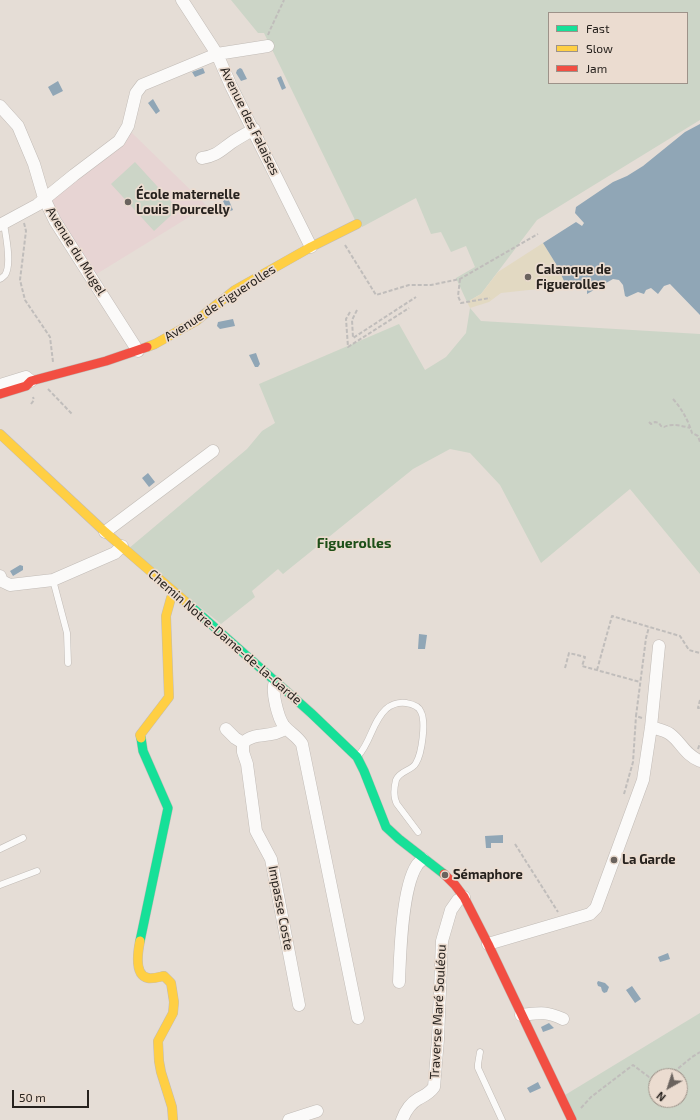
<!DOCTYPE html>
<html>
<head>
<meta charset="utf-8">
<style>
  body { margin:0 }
  #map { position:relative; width:700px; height:1120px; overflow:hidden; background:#e5ddd6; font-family:"Exo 2",sans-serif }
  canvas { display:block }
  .legend { position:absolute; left:548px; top:12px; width:140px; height:72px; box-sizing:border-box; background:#ebdcd0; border:1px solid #9d9289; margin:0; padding:5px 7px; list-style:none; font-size:12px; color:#27221e }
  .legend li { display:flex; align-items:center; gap:8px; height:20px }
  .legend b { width:20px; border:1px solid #9d9289 }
  .north { position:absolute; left:648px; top:1068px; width:40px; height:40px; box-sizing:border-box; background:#ebdcd0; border:1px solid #9d9289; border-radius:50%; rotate:219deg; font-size:11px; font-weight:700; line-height:16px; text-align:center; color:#27221e }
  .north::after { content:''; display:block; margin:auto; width:14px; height:18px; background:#6a635e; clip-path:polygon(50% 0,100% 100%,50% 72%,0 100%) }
  .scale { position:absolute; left:12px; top:1090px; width:77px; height:18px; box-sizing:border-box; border:2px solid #27221e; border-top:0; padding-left:5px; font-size:12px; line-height:14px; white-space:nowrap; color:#27221e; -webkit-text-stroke:3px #ebdcd0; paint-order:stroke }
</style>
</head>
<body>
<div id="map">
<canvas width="700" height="1120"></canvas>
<ul class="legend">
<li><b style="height:5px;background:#16e098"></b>Fast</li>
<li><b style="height:5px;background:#ffcf43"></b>Slow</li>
<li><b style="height:5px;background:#f24e42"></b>Jam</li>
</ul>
<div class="north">N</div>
<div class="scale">50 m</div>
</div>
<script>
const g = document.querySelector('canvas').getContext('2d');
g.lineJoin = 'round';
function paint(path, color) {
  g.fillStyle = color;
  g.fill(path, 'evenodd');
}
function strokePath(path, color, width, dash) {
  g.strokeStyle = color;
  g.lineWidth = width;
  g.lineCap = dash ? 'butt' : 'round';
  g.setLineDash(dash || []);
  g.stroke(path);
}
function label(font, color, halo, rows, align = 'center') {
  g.font = font + ' "Exo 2",sans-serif';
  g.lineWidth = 3.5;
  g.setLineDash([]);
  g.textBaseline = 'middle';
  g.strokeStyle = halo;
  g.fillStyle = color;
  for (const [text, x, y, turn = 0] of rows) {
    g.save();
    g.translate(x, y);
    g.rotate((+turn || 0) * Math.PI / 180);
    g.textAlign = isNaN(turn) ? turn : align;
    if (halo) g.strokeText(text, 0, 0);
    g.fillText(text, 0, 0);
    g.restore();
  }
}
paint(new Path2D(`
  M130,131L207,206L95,275L53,208L55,206L51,198Z`), '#e7d4d3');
paint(new Path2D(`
  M231,0H700V120L537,220L481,294L467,302L456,278L475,267L466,246L451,252L441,232L431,234L416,198L362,227L355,220L264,33H258ZM549,13H687V83H549Z
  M135,162L178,209L154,231L111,184Z
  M470,308L481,321L700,334V574L630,489L541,563L500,485L470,453L450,449L413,469L283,574L278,569L252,591L255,597L221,624L128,549L247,449L262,431L275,423L259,384L399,324L425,370L446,357L466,333Z
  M700,1013V1120H577L565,1095ZM656,1076H680V1100H656Z`), '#ccd5c7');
paint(new Path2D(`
  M543,243L556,264L565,283L538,289L501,293L489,302L470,308L467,302L481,294L498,272Z`), '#e2d9c2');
paint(new Path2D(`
  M203,68L205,73L195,77L192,72Z
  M240,68L242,69L247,79L241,81L236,73L237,70Z
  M281,76L286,88L282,90L277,78Z
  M58,81L63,91L53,96L48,87Z
  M153,99L160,111L156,114L148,103Z
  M700,124V315L670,284L664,286L658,294L651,288L646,290L644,294L638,292L627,297L625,296L623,285L619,280L613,279L587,294V287L580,281L565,283L556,264L543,243L576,222L582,226L584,223L575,213L576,207L613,182L627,176L643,166L685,132Z
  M228,198L233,210L228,212L223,201Z
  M233,319L235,326L220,329L217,326L218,322Z
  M256,353L260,364L258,367H255L249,355Z
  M148,473L155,482L149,487L142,478Z
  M20,565L23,566V570L13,576L10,571Z
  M419,634L427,635L425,649H418Z
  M503,835V843H491V848H486L485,836Z
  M668,953L670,959L660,962L658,957Z
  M598,981L605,983L609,987L607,992L604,993L602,991L601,987L598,986L597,983Z
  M632,986L641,999L635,1003L626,990Z
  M549,1023L554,1028L543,1032L541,1027Z
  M538,1082L541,1088L530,1093L527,1088Z`), '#90a6b6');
const lane = new Path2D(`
  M0,279C1,279 5,275 5,275C12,265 6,236 4,224
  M53,580L67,633L68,663
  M358,756C371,742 372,722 386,709C392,704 398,702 406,703C412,704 419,706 421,712C426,722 422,753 416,763C412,771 400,770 396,780C394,788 393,797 397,804L418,832
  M0,849L23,838
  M0,885L37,871
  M480,1052L478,1064V1068L502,1120`);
const street = new Path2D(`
  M182,0L217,54L231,86L311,247
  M0,106L18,126L34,164L44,198L55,221L138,351
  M202,158C216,156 220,151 231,143C238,138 246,134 254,129
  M0,225L37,205L74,175L119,141L128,126L136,93L142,85L217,54L268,46
  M0,385L26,377L31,381
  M105,532L213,451
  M0,576L2,581L10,585L53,580L115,553L122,546
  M275,682C271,691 278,718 284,726C290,733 297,736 302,744L358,1018
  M651,727C657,729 664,730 670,734C681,742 685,755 700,761
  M286,728C272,739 255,731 243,743V752L247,764L256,831L271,859L299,1005
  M226,729L235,738L243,743
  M488,944L590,914L596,908L643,780L651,727L659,646
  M399,982C400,954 402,887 417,865C418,863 421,861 423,859
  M521,1015C540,1013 545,1011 563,1019
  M289,1120L317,1111
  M402,1120C405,1112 411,1103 418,1099C425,1095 429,1094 434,1087L438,1039L442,941L451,910L458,900L464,897`);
const fast = new Path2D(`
  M186,602L311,713L357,757L364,771L386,827L399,839L444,874
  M140,941L168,808L143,751L141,738`);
const slow = new Path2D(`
  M147,347L155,344L196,321L235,290L311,247L357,224
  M0,434L105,532L186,602
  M141,738L140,735L169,697L166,616L171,598L175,593
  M140,941C138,951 134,975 148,978C153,979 159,977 164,976L171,983L174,1002L173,1013L158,1041L159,1061L161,1072L172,1107L173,1120`);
const jam = new Path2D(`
  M0,394L26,386L31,381L106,361L147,347
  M444,874L455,885L464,897L488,944L572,1120`);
strokePath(lane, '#c1bbb6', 7);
strokePath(street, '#c1bbb6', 13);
strokePath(fast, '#c1bbb6', 10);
strokePath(slow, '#c1bbb6', 10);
strokePath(jam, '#c1bbb6', 10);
strokePath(new Path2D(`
  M268,35L270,30L284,0
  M24,223L26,231L20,280L25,300L50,337L53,362
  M345,245L376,295L409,285H431L460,279L538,234
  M460,279L458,296L461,303L490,298
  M357,310L352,320L353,338L416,297
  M350,312L346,319L348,347L409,308
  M48,389L72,414
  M673,399C682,409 688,420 692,433L698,436L700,442
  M31,404L34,400L33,397
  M649,422L651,424L655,422L659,423L661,426L664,427C671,423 683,426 690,428
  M565,668L569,653L585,657L582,666L640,682
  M597,670L612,616L680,636L689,650L700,653
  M700,700L698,708H700
  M642,718L636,716L646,638L649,627
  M698,749L700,743
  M624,794L633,762L636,716
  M515,844L558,912
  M669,1076L692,1057L700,1052
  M581,1108L591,1097L633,1065L649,1077L656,1078`), '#c0bdbb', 2, [4, 2]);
strokePath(lane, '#fbfaf9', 6);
strokePath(street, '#fbfaf9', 12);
strokePath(fast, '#16e098', 9);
strokePath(slow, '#ffcf43', 9);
strokePath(jam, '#f24e42', 9);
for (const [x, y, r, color] of [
  [128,202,4,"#6a635e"],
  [528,277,4,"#6a635e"],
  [614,860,4,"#6a635e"],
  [445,875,4,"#6a635e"]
]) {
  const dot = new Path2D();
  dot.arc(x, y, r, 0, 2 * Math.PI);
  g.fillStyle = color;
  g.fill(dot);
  strokePath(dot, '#ebdcd0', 1.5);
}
label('13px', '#27221e', '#ebdcd0', [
  ["Avenue des Falaises",250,121,64],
  ["Avenue du Mugel",76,251,58],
  ["Avenue de Figuerolles",220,303,-33],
  ["Chemin Notre-Dame-de-la-Garde",225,637,41],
  ["Impasse Coste",281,908,79],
  ["Traverse Maré Souléou",438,1012,-87]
]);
label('bold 13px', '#27221e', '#ebdcd0', [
  ["École maternelle",136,195],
  ["Louis Pourcelly",136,210],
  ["Calanque de",536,270],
  ["Figuerolles",536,285],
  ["La Garde",622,860],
  ["Sémaphore",453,875]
], 'left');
label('bold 14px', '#1e4f17', '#ebdcd0', [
  ["Figuerolles",354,543]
]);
</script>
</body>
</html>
